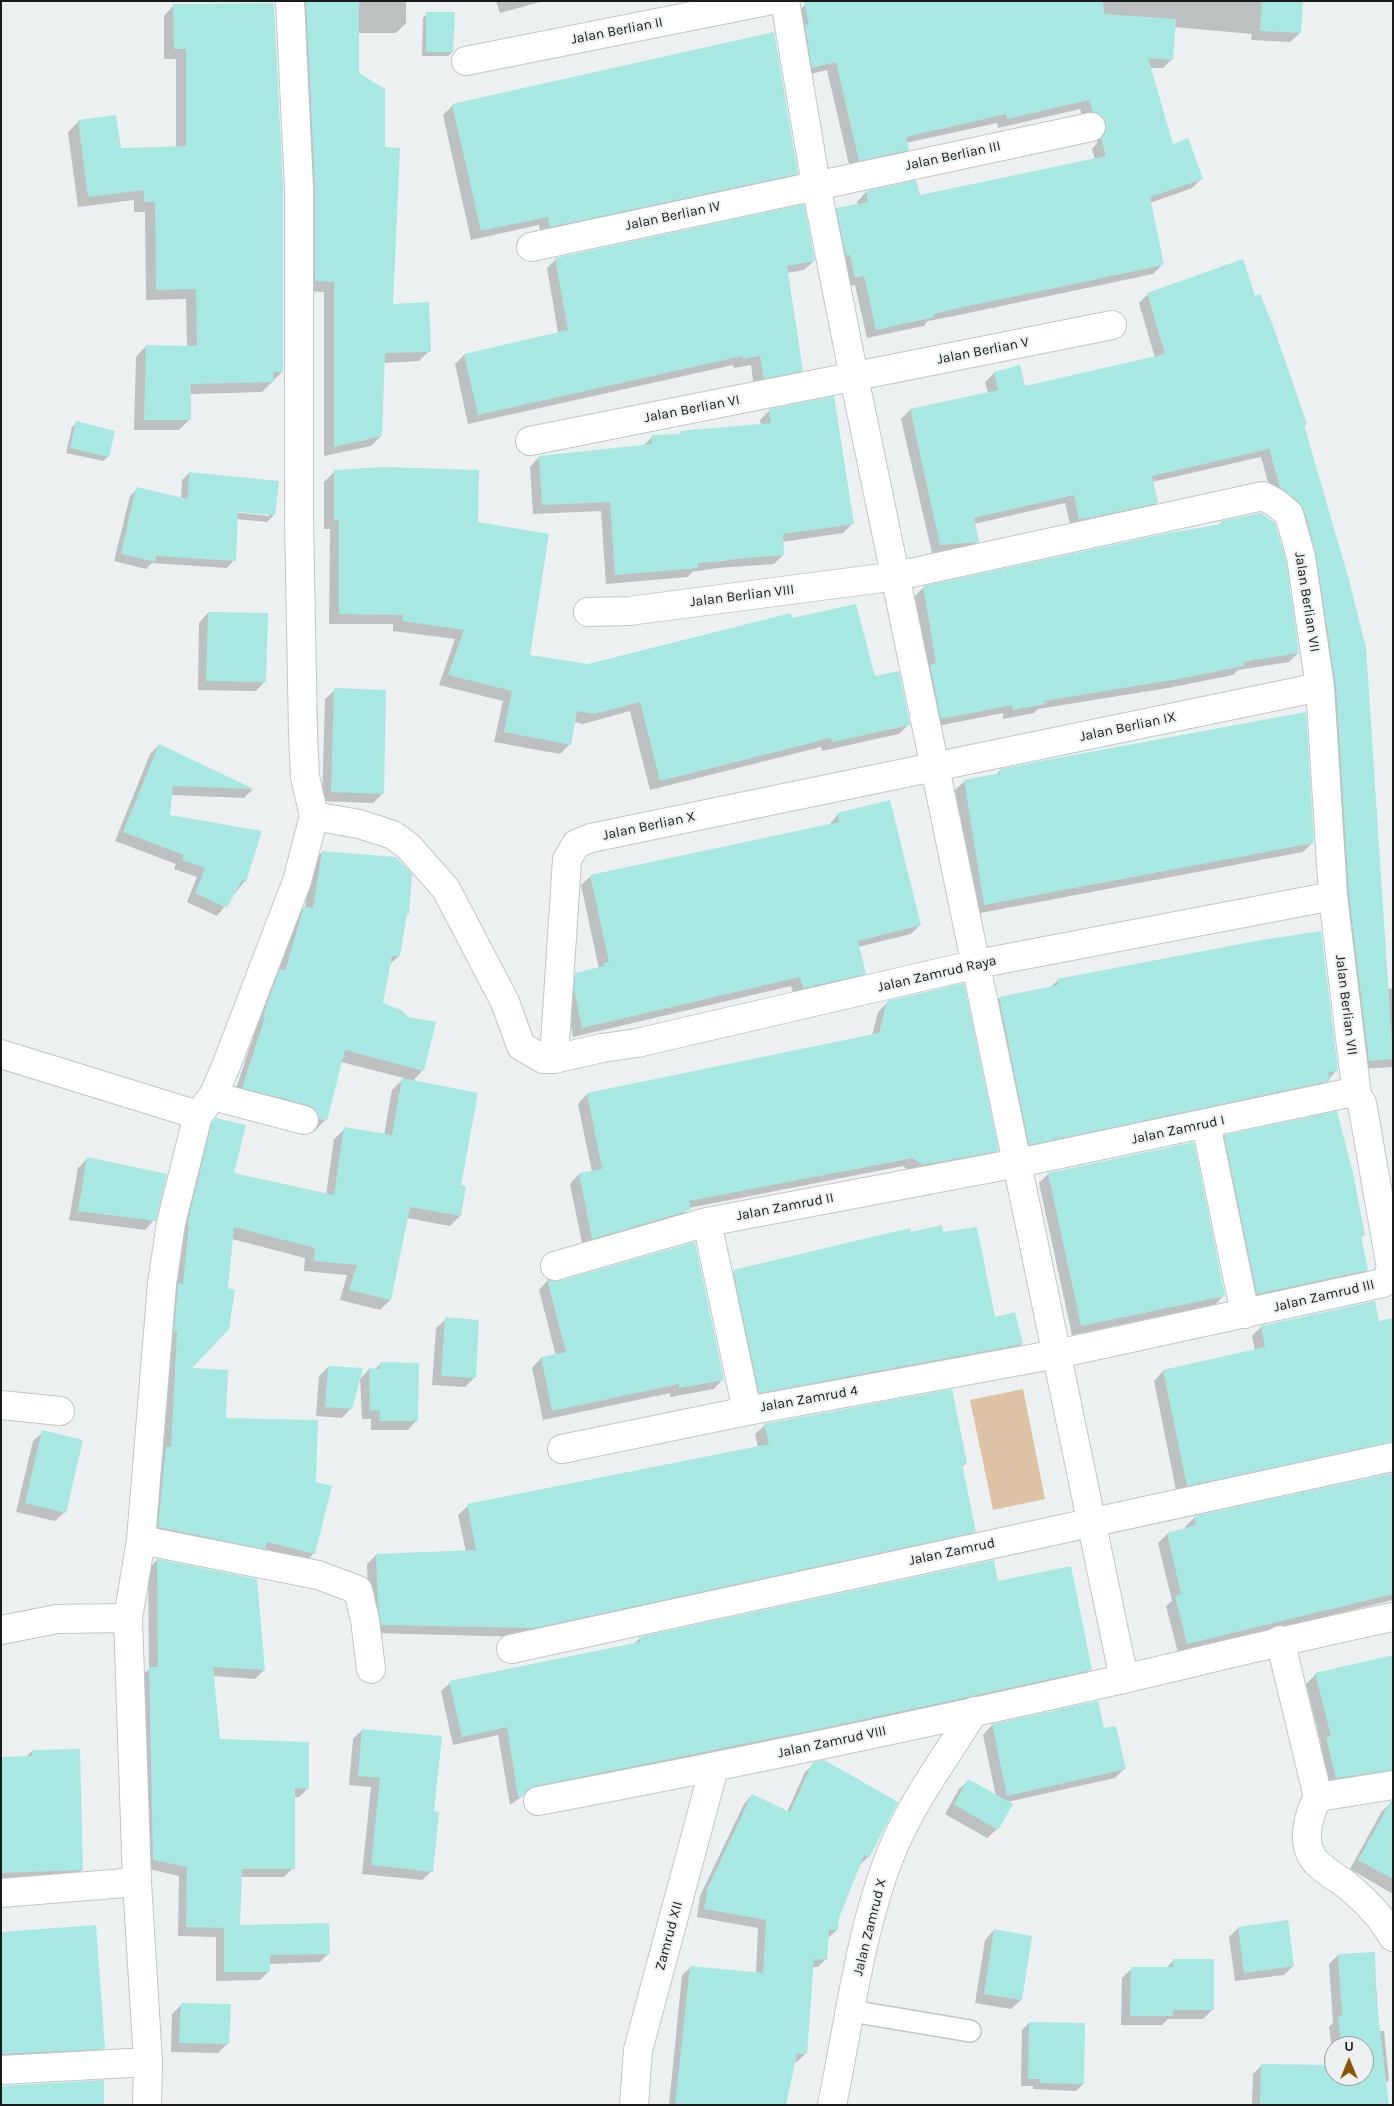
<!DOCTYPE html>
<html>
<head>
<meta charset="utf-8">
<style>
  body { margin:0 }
  #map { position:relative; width:1394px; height:2106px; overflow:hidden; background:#ecf0f0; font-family:Karla,sans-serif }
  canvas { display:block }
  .frame { position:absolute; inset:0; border:2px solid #191a1a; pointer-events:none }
  .north { position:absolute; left:1324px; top:2036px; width:50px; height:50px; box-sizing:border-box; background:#ecf0f0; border:1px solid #989a9a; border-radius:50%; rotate:0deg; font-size:14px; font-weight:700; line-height:20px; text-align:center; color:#191a1a }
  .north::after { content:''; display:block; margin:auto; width:18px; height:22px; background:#8c5606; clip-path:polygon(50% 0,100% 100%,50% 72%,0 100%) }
</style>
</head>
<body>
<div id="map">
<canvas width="1394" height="2106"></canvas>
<div class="frame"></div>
<div class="north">U</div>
</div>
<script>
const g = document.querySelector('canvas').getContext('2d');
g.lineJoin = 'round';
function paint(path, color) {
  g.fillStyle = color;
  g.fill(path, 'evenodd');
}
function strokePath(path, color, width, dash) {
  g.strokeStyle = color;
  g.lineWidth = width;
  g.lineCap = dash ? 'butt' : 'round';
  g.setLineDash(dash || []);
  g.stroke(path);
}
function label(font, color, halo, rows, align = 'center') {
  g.font = font + ' Karla,sans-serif';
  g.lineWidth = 4;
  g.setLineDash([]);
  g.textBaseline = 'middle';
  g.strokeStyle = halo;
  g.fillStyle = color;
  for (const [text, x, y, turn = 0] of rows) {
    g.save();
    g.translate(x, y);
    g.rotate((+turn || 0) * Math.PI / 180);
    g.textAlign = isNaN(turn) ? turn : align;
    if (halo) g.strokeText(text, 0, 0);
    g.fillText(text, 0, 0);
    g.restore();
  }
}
paint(new Path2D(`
  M1023,1389L1045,1499L993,1510L970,1400Z`), '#dec2a5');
paint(new Path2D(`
  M291,1H406V23L396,33H358V74L384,148L392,305L429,351L419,361L383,363L381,436L371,446L324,456V292L305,291Z
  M496,1H544L500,13Z
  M820,1H1301L1300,33L1290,42L1251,40L1252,34L1174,27L1172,59L1163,68H1149L1172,145L1201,179L1192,188L1150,203L1162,265L1153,274L954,316L928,321L924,326L867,338L855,285L846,287L828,218L837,209L858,205L857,202L866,192L919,196L1095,160L1092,149L1097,143V134L1084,121L1080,109L998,128L997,123L906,143L908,150L898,159L850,169L827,70L803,76L795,14L805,5Z
  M174,5L282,372L262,392L190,394L189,420L179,430H134L136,357L146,346L187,347L186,299L146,300L145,212H134V200L78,207L68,132L79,121L120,149L176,147V59H164V16Z
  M427,14L452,52L448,56H422L423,18Z
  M452,106L797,173L788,183L541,236L539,225L471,240L443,115Z
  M556,259L814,261L804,270L787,273L801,370L792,380L754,387L751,365L734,368L733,365L468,424L455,364L464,355L558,333L547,268Z
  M1148,294L1255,297L1306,424L1303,427L1386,990L1393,988V1067L1360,1069L1327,696L1261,457L1152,482L1156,503L1147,512L1071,528L1065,503L974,524L978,541L969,550L932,553L901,419L910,410L988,393L985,382L994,373L1024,388L1155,358L1139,303Z
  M769,411L852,524L843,533L782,542L783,555L774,564L718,568L692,572L688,577L606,584L601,511L533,514L530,467L539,457L643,446L652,437L678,435L681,432L761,425L760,420Z
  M76,423L108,457L103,461L66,453L72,427Z
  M334,472L477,523L528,656L588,665L791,620L874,677L909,724L899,734L822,751L821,747L650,790L630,711L583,724L574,722L570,744L560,754L494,742L503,701L439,685L455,639L393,631V624H329L330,529H324V482Z
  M189,473L274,515L267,522L236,519L234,560L227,568L152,563L146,569L114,561L130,496L137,489L181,499L182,480ZM232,510L269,514V516L232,512Z
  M1222,522L1298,653L1289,662L1238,670L1233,675L1168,688L1038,709L1034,713L1003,719V713L932,727L926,670L914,597L923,588L1168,534L1218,526Z
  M208,613L265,681L256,691L198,690L199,623Z
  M335,690L383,793L373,803L322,801L325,699Z
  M159,745L252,790L244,798L171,795L169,816L245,881L217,916L187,902L197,877L174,869L176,864L115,841L150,754Z
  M1000,770L1313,842L1303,852L975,914L955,790L965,781L996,775Z
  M838,814L920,925L911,934L858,947L865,973L855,983L794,997L791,986L573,1037L565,999L566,984L576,974L599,969L581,885L591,876L829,825Z
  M322,852L405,916L399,956L389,965L381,1004L423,1070L412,1082L459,1186L460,1216L450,1226L407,1218L390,1300L380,1310L340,1300L347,1275L304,1271L305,1258L232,1239L189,1369L314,1553L304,1563L148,1537L179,1235L206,1129L216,1119L233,1174L326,1195L334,1139L345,1129L384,1135L392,1090L404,1078L341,1062L325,1120L315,1131L233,1098L256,1028L253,1027L270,981L278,973L294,918L305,907L312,863Z
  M1058,980L1337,1070L1319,1090L1020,1153L990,1008L999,998L1050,988Z
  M888,1002L997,1150L988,1160L913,1174L903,1166L689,1208L680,1219L583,1248L570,1184L579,1174L592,1172L578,1104L587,1094L872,1036L878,1012Z
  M1225,1136L1364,1235L1360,1238L1367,1270L1357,1279L1248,1303L1215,1146Z
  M87,1159L154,1220L145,1230L69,1220L78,1168Z
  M1048,1174L1224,1295L1215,1305L1072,1335L1039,1183Z
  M942,1233L994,1318L1022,1344L1013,1353L751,1401L725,1280L734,1272L910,1234Z
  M548,1280L723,1379L714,1389L670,1397V1393L543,1420L532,1368L541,1358L556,1356L539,1290Z
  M446,1319L475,1377L465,1387L432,1385L436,1328Z
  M1393,1319V1454L1177,1495L1154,1381L1163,1371L1255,1350L1252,1336L1261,1327L1378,1323Z
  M381,1363L417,1420L408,1430H371V1419H362L360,1379L369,1369L374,1370Z
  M328,1367L351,1408L342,1418L316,1416L319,1376Z
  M765,1425L966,1463L962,1467L974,1531L965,1541L524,1637L372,1633L369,1615L367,1564L376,1555L466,1552L458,1515L468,1506L758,1447L755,1434Z
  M43,1432L65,1512L55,1521L16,1512L33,1441Z
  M1393,1474V1600L1178,1653L1166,1606L1172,1601L1158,1543L1167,1534L1185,1529V1527L1194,1518Z
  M157,1560L264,1670L255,1679L213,1676L219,1740L308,1788L299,1797H293V1868L284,1877H240L239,1926L329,1953L320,1962L269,1964V1971L260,1980L216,1981V1937L178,1936L179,1876L145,1868L141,1677L149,1669L148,1569Z
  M997,1582L1090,1670L1081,1678L818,1736L525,1794L510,1805L498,1735L453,1745L441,1691L450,1683L634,1644L640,1638Z
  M1393,1656V1782L1327,1787L1317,1748L1321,1744L1306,1684L1316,1674Z
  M1097,1702L1103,1730L1125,1768L1115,1778L1007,1802L997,1829L987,1838L945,1814L959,1789L969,1780L996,1796L983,1735L992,1725Z
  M362,1730L433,1812L432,1871L422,1880L362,1874L371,1787L349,1785L353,1739Z
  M32,1751L82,1870L73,1879L1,1881V1758L26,1757Z
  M814,1764L868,1857L860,1865L838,1918L837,1930L828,1938L826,1959L818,1967H812L805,2054L797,2062H794L785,2105H669L682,1975L691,1967L756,1974L758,1928L697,1917L700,1896L744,1804L752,1795L787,1812L805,1772Z
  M1392,1802H1393V1894L1350,1869L1382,1811Z
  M1238,1928L1293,1966L1284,1975L1235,1981L1229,1937Z
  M994,1930L1021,2000L1011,2009L975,2003L985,1940Z
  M1,1933L103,2048L94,2057L1,2062Z
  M1374,1953L1379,2031H1384L1389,2080L1385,2084L1388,2105H1252L1253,2074L1262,2065L1334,2066L1329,2027L1333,2023L1329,1964L1338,1955ZM1334,2046H1364V2076H1334Z
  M1174,1960L1212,2010L1203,2019H1168L1162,2025H1121L1122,1978L1131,1969H1165Z
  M181,2005L228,2043L218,2053L171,2052L172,2014Z
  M1029,2023L1083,2084L1076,2091L1033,2089V2086H1021L1022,2030Z`), '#0003');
paint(new Path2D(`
  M306,1H359V73L385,89V147L400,148L393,304L429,302L431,352L385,353L382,436L334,447V282L315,281V187Z
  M804,1H1103L1104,14L1176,19L1173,60L1148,58L1173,144L1188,138L1203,179L1150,197L1164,265L964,307L934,314L935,317L876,330L864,276L855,278L850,255H846L836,208L868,202L866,191L916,180L920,195L1106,156L1101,139L1106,132V123L1102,116L1093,112L1089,100L1007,119L1006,114L906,137L909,150L859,161L836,62L812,68L805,25L809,24Z
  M1262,1H1303L1301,33L1260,31Z
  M274,3L283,188V372H273L274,382L191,384V420H144L146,345L197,346L196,289L156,290L155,202H144V190L88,197L78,120L116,115L121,148L186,146V49H174L173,4Z
  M426,12H455L453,52H426Z
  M774,32L798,174L550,227L548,217L481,231L452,104Z
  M804,204L815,261L787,266L803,371L764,379L760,356L743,359L742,356L478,415L464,354L568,330L555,258Z
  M1243,259L1255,296L1260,294L1273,326L1307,424L1304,425L1349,580L1366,648L1393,1059L1369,1061L1349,895L1336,686L1316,555L1304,509L1299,502L1280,487L1269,449L1152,476L1158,503L1079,520L1074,495L974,518L979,542L940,545L910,409L998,390L994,372L1020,365L1025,386L1165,354L1147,293Z
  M834,396L854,524L783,534L784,555L726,560L727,561L698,563V568L615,575L610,502L542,505L539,456L652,444V435L680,434V431L771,423L769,409Z
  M76,421L115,431L109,457L70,448Z
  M384,467L479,470L478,522L549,534L530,655L588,664L791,613L792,618L856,604L875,676L899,671L910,725L832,742L831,738L660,781L640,702L594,714L577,711L571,745L504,732L512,691L448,675L464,630L402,621L403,615L339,614V520H334V470Z
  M189,472L279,481L275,515L238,512L236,561L156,556L155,562L121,554L136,487L188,499Z
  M1261,513L1275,523L1286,560L1299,653L1243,662L1244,666L1178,679L1044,701L1045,704L1013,710L1012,705L941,719L930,665L936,663L923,586L1168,533L1222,524L1221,521Z
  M208,612L268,613L266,682L206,681Z
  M334,688L386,690L384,794L331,792Z
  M1306,712L1314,843L984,905L964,780L1000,773V769L1052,759Z
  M159,744L254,789L173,786L170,815L262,831L246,882L242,880L227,908L195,893L205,868L182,860L184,855L123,832Z
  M890,800L921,925L858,941L866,974L803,988L800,977L582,1028L574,989L575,973L604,966L603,963L609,962L590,875L839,822L837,813Z
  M322,851L396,857L412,874L409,914H407L400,956H392L383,1003L401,1010L408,1017L436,1022L424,1071L345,1050L327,1121L319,1119L315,1109L308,1105L242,1088L265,1017H263L268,1001L280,969L285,971L304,906L313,908Z
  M1321,931L1338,1071L1328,1072L1330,1081L1029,1145L999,997L1058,985L1057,979L1256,941Z
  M964,983L999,1151L922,1165L913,1158L689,1201L691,1210L592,1239L579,1173L602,1169L587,1093L879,1033L887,1001Z
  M402,1078L478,1093L461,1185L466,1186L461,1216L410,1207L391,1300L349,1290L357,1265L314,1261L315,1248L234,1227L228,1288L235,1290L229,1329L192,1368L228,1370L226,1418L318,1420L316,1482L332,1486L315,1554L267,1542L265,1549L158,1527L166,1447H171L177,1332H174L178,1286V1283L183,1284L189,1225H187L212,1122L216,1118L246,1125L234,1173L334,1195L344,1127L392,1135Z
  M1337,1111L1353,1173L1365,1235L1361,1236L1368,1270L1257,1294L1224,1135Z
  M1194,1142L1225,1296L1081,1326L1048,1173Z
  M87,1157L167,1174L156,1221L78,1211Z
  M942,1225L943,1232L977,1227L995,1317L1015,1312L1023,1344L759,1393L733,1270L910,1228L911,1232Z
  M695,1242L724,1380L679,1388V1384L552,1411L541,1357L566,1352L547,1279L559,1281Z
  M1375,1301L1379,1321L1393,1318V1442L1187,1486L1163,1370L1265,1347L1261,1326Z
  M445,1317L479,1320L476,1378L441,1376Z
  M380,1362L419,1363L418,1421H379L380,1411L370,1410L369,1368L380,1369Z
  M328,1366L363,1368L352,1409L325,1407Z
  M952,1389L967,1463L962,1464L976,1532L534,1628L381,1625L378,1605L376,1554L476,1550L467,1504L769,1444L764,1424Z
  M42,1430L83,1440L66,1513L25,1503Z
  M1393,1473V1594L1187,1644L1175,1596L1181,1594L1167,1533L1196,1525L1194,1516Z
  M157,1559L257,1579L265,1670L213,1667L220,1739L309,1742V1789L295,1788V1869H242L240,1925L329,1923L330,1954L270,1955V1972H224V1928L186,1927L187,1867L153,1860L149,1667H158Z
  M994,1560L998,1581L1071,1566L1092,1670L828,1727L535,1786L527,1790L523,1796L518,1797L507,1727L462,1737L449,1681L640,1642L639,1637Z
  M1393,1655V1770L1336,1778L1326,1737L1331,1736L1315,1673Z
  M1098,1701L1104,1728L1116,1726L1126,1769L1007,1796L992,1724Z
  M362,1729L442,1736L434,1811L439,1812L433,1872L371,1865L380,1778L358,1776Z
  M80,1749L83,1870L1,1873V1757L32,1756V1750Z
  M824,1760L898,1802L869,1858L864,1855L839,1918L838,1930H829L827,1960L814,1959L807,2054H797L786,2105H675L690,1966L763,1973L766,1920L704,1909L708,1887L752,1794L790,1812L813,1762Z
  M968,1779L1013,1804L998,1830L954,1804Z
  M1391,1801H1393V1879L1358,1860Z
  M1288,1920L1294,1966L1244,1973L1238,1927Z
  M96,1925L105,2049L1,2054V1932Z
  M994,1929L1032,1936L1022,2000L984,1994Z
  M1375,1952L1376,1996L1389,2105H1260L1261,2064L1334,2065V2076H1364V2046H1341L1338,2016H1342L1338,1954Z
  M1173,1959H1214V2010H1173V2016H1130L1131,1967H1173Z
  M181,2003L231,2004L229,2044L179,2043Z
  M1029,2022L1085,2023L1084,2084L1040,2083V2079H1028Z
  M104,2080V2105H1V2086Z`), '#a7e8e2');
const lane = new Path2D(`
  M851,2011L970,2031`);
const street = new Path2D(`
  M785,1L816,185L854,377L1124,1679
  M466,61L767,1
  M531,247L1091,127
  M530,441L1112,325
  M588,612L629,611L897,576L1263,496L1276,503L1289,514L1301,557L1320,687L1333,896L1357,1096
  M314,816L359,824L393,835L408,846L446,889L505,1002L521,1046L543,1059H554L602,1048L637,1043L977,964L1333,896
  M1,1054L198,1115
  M554,1059L567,860L576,844L591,838L1320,687
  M213,1096L304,1120
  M1206,1124L1245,1314
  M707,1222L747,1411
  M555,1266L707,1222L1018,1163L1348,1093L1357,1096L1362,1103L1391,1268L1387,1279L1383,1283L1057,1354L747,1411L562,1449
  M1,1405L60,1411
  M141,1540L318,1575L358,1590L365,1620L371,1669
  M1,1630L57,1619L128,1618
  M1280,1640L1318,1797L1393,1785
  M511,1649L1393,1457
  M1318,1797C1308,1816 1300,1844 1316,1862C1324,1870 1335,1877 1344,1883C1363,1898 1381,1916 1393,1937
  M538,1801C734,1764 929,1723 1123,1679C1213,1658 1302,1636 1393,1617
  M1,1893L137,1882
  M1,2070L148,2062
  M147,2105L148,2062L137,1882L128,1618L141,1540L162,1284L171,1223L198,1115L213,1096L226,1066L297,881L314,816L305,777L303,734L299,518V188L290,1
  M634,2105L638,2050L714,1768
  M832,2105C849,2023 860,1930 891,1853C911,1803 946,1757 974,1711`);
strokePath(lane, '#c2c6c6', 24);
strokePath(street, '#c2c6c6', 30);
strokePath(lane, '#fff', 21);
strokePath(street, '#fff', 28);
label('14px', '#191a1a', '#ecf0f0', [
  ["Jalan Berlian II",617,31,-11],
  ["Jalan Berlian III",953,156,-12],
  ["Jalan Berlian IV",673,216,-12],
  ["Jalan Berlian V",983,351,-11],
  ["Jalan Berlian VI",692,409,-11],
  ["Jalan Berlian VIII",742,596,-7],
  ["Jalan Berlian VII",1307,602,81],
  ["Jalan Berlian IX",1128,727,-12],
  ["Jalan Berlian X",649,826,-12],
  ["Jalan Zamrud Raya",937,974,-13],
  ["Jalan Berlian VII",1346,1005,83],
  ["Jalan Zamrud I",1178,1130,-12],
  ["Jalan Zamrud II",785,1207,-11],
  ["Jalan Zamrud III",1324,1296,-13],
  ["Jalan Zamrud 4",809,1399,-10],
  ["Jalan Zamrud",952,1552,-12],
  ["Jalan Zamrud VIII",832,1742,-12],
  ["Jalan Zamrud X",870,1927,-76],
  ["Zamrud XII",669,1936,-75]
]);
</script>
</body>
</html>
